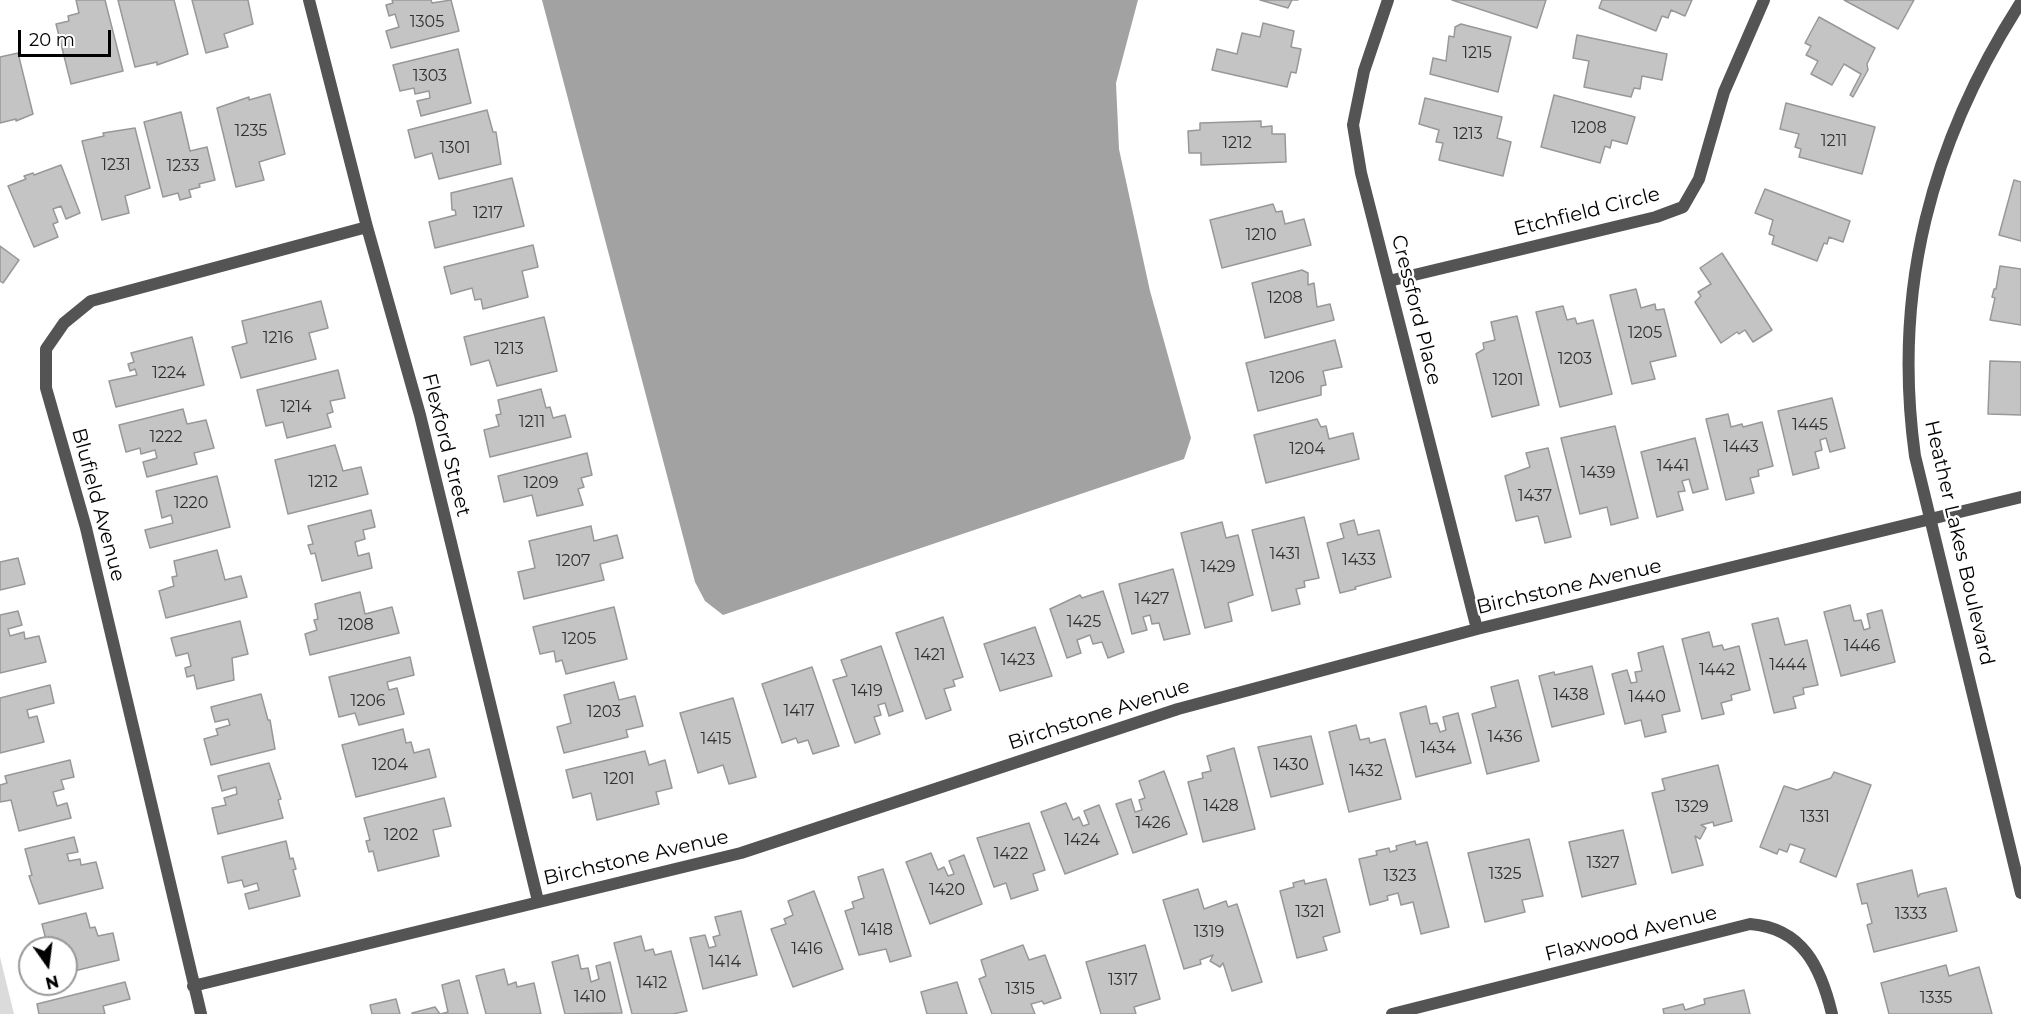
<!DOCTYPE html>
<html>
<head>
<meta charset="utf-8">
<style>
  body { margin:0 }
  #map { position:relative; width:2021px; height:1014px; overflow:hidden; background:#fff; font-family:Montserrat,sans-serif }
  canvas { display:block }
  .north { position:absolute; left:18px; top:936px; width:60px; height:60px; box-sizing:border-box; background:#fff; border:2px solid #999; border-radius:50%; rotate:166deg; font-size:16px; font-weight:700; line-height:24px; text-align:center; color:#000 }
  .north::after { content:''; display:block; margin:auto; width:21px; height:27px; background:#000; clip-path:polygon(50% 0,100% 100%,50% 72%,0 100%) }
  .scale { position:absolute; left:18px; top:30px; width:93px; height:27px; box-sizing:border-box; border:3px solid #000; border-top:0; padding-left:8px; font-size:18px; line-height:21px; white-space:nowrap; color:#000; -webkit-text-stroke:4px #fff; paint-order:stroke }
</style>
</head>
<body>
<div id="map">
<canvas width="2021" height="1014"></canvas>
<div class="north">N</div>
<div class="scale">20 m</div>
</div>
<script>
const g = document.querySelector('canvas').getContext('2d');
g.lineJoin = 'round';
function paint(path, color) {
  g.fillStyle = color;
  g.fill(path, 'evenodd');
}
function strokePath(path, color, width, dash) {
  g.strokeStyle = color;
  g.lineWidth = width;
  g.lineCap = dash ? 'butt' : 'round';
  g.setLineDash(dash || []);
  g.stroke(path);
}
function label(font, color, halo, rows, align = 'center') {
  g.font = font + ' Montserrat,sans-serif';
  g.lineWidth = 5;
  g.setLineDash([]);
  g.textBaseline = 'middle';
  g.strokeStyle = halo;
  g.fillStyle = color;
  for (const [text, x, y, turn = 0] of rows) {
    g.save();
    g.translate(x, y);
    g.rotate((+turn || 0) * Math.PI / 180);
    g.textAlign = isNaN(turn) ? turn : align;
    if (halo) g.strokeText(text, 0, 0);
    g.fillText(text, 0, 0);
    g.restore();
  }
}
paint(new Path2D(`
  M0,957L14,1014H0Z`), '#dbdbdb');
paint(new Path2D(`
  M542,0H1138L1116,83L1119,149L1150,291L1191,438L1184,459L723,615L705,601L695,582Z`), '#a2a2a2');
const building = new Path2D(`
  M76,0H105L123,71L71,84L56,24L69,21L68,16L79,13Z
  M118,0H174L188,54L157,65V62L135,67Z
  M192,0H248L253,24L224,34L228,47L206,53Z
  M392,0H431L432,3L451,0L459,31L391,48L386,31L399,27L395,14L389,16L386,5L393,3Z
  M1260,0H1298H1292L1288,8Z
  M1452,0H1546L1537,28Z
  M1602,0H1692L1685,16L1671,10L1668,18L1662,16L1656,31L1599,8Z
  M1844,0H1914L1898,29Z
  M1819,17L1875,48L1867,64L1868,70L1853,97L1850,95L1861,74L1844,64L1832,85L1811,74L1818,61L1806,55L1811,46L1805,43Z
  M1263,23L1294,31L1291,47L1301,49L1296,73L1291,72L1287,87L1212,70L1217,49L1237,54L1242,33L1260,37Z
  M1461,24L1511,37L1498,92L1430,74L1433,58L1446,61L1449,36L1454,37L1455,27Z
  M1577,35L1667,54L1662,80L1642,76L1640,89L1634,88L1631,97L1584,87L1589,61L1573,58Z
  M458,49L471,103L421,116L417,101L430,98L429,91L415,94L414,88L400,91L393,65Z
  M18,53L33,114L16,121V119L0,123V57Z
  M270,94L285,154L259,162L264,180L236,187L217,108L249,97V100Z
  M1554,95L1635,117L1627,144L1612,140L1610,148L1605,146L1600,163L1541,147Z
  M1425,98L1502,117L1497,138L1511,142L1503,176L1439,160L1443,143L1436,142L1439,130L1419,124Z
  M1786,103L1875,127L1862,174L1799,157L1801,149L1795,147L1799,134L1780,129Z
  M487,110L493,132H496L501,164L439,179L432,153L415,158L408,130Z
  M181,112L190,151L207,147L215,180L199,184L200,187L189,190L191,197L180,200L178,193L163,197L144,122Z
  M1261,121V127L1272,126V134H1285L1286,162L1201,165V153H1189L1188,131L1200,130V123Z
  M135,128L150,188L125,196L129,213L102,220L82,141L104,136L103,133Z
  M61,165L80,213L66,219L61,206L53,209L58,222L53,224L58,237L34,247L8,186L26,179L24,176L33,173L34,175Z
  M512,178L524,226L435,248L429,222L456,215L455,210H452L451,193Z
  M2014,180L2021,182V241L1999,235Z
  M1765,189L1850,221L1843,242L1829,237L1827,244L1824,243L1817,261L1772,244L1774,236L1769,234L1773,220L1755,213Z
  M1273,204L1276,212L1282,211L1285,224L1304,219L1311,245L1222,268L1210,220Z
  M533,245L538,267L522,271L528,297L483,309L481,299L475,300L472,288L451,294L444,267Z
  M0,246L19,260L3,283L0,281Z
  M1722,253L1772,330L1753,342L1745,330L1739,334L1737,332L1721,343L1695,302L1701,296L1698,292L1711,284L1700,268Z
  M2000,266L2021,269V325L1990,320L1995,298L1992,297L1994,289H1996Z
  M1302,270L1308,273V285L1314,283L1317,307L1330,304L1334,320L1265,338L1252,283Z
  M1636,289L1641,308L1655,304L1656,310L1664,309L1676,356L1650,362L1655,379L1632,384L1610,295Z
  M321,301L328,328L309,333L316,359L241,378L232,347L247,343L242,321Z
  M1563,306L1567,320L1575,318L1577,324L1593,320L1612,394L1560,407L1536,312Z
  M1517,316L1539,405L1492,417L1476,354L1484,349L1483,343L1495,340L1491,322Z
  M544,317L557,371L497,386L489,360L471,365L464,337Z
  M192,337L204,385L116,407L109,381L137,375L135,369L130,371L128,364L134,362L131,353Z
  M1335,340L1342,367L1323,371L1326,385L1321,386V395L1258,411L1246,363Z
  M1990,361L2021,362V415L1988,414Z
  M338,370L345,398L330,401L333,412L327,414L331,427L287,438L283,422L266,426L257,390Z
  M541,389L546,408L550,407L553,418L565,415L571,437L490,457L484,430L499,426L496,415L501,414L498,400Z
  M1832,398L1845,448L1830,452L1826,438L1820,440L1822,450L1815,452L1819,468L1793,475L1778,411Z
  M183,409L187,424L206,420L214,448L194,453L197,464L147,477L143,462L157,458L155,450L141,454L140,448L126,452L119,425Z
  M1728,414L1731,427L1742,424L1743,427L1762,422L1773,466L1758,470L1759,476L1750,478L1754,493L1726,500L1706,419Z
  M1317,419L1321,427L1326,426L1329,439L1353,433L1359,459L1266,483L1254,435Z
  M1615,426L1638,518L1611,525L1607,507L1580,514L1561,438Z
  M1695,438L1708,489L1693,493L1689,479L1682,481L1685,491L1678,492L1683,510L1657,517L1641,452Z
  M335,445L343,471L361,467L368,494L288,514L275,460Z
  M1548,448L1571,537L1545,543L1538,516L1516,521L1505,476L1530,467L1526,453Z
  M587,453L592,475L581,478L584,487L578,489L583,505L537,516L532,495L504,502L498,476Z
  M217,476L230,527L150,548L145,530L173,523L171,515L162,518L156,491Z
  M371,510L375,527L363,530L365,539L355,542L358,556L369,553L372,568L322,581L315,553L311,554L308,545L313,544L308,526Z
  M1304,517L1319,578L1304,581L1305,587L1296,589L1300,604L1272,611L1252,530Z
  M1354,520L1358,535L1379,530L1391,577L1355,587L1356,589L1340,593L1327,543L1344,538L1340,524Z
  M1222,522L1226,538L1238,535L1253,595L1228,603L1232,621L1205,628L1181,533Z
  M591,526L594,541L617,535L623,558L600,564L604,580L524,599L518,572L535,568L529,541Z
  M217,550L225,580L241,576L247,597L166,618L159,591L174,586L172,577L177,576L174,561Z
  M18,558L25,584L0,590V562Z
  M1173,569L1190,634L1164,640L1159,623L1152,624L1150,615L1143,617L1147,630L1132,634L1119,584Z
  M1103,591L1124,652L1108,658L1102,642L1093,644L1090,635L1077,640L1081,653L1067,658L1050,609L1080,595L1082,598Z
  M360,592L365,614L392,607L399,633L310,655L305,634L317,630L314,620L318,619L315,604Z
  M1850,605L1854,621L1861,620L1864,630L1870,628L1867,614L1882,610L1895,662L1841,676L1824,612Z
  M614,607L627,659L566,674L562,660L556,662L554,651L540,654L533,627Z
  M18,611L22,625L8,629L10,636L24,632L25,639L39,636L46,662L0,673V615Z
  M943,617L963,677L953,680L955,686L944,689L951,710L926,719L896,633Z
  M1778,618L1785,645L1807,640L1818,685L1803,688L1804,694L1793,697L1796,708L1774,713L1752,624Z
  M240,621L248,654L232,658L234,680L197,689L194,675L187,677L185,668L191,666L188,653L176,656L171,638Z
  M1035,627L1052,676L1000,691L984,644Z
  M1709,632L1713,647L1722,645L1724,650L1739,646L1750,690L1731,695L1732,700L1721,703L1724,714L1702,719L1682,639Z
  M881,646L903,711L889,716L885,703L878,705L881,715L874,717L880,734L855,743L833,680L847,676L841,660Z
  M1663,646L1680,711L1662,715L1666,732L1645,737L1641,720L1625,724L1612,674L1627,670L1631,683L1637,682L1635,672L1642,671L1638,653Z
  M410,657L414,675L387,682L389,690L397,688L404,714L359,725L355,713L339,717L329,677Z
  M1592,666L1604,714L1552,727L1539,676L1554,672L1555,675Z
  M812,667L839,746L813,754L808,740L798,743L796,738L782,743L762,684Z
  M1518,680L1539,761L1487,774L1472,714L1496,707L1491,687Z
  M614,682L619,700L635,696L643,726L626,730L628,737L564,753L557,727L571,723L564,695Z
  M50,685L54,703L27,710L29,718L37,716L44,742L0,753V698Z
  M261,694L268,720H270L275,749L211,765L204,739L218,735L216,729L230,725L228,719L215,722L211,707Z
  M733,698L756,777L729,784L723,765L698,773L680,713Z
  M1426,706L1430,724L1437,723L1440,732L1446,730L1443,717L1458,713L1471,763L1416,777L1400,713Z
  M1356,725L1360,740L1369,738L1370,743L1385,739L1401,799L1349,812L1329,732Z
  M403,729L406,743L411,742L414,753L429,749L436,777L356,797L342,745Z
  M1311,736L1323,784L1271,797L1258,747Z
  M1234,748L1255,829L1203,842L1188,782L1203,778L1202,773L1211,771L1207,756Z
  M645,751L649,765L665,760L672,788L656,792L659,804L597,820L591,793L573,798L566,770Z
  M70,760L74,777L61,780L64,789L53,792L57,806L67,803L71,818L19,831L11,800L0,802V785L7,783L5,776Z
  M269,763L281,799L278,800L283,818L218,834L212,808L226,805L224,798L237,794L236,787L222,791L218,776Z
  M1718,765L1732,821L1714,826L1713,822L1701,825L1706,828L1700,839L1695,836L1703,865L1672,873L1652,793L1665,790L1662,779Z
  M1164,771L1187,834L1133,853L1116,804L1131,799L1135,812L1142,810L1139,800L1145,798L1139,781Z
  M1834,772L1871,785L1836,877L1800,862L1805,849L1790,844L1787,852L1779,849L1777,854L1760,847L1784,786L1797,790L1831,778Z
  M444,798L451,826L433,830L439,856L378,871L373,851L369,852L366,841L370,840L364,818Z
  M1066,803L1073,820L1079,817L1083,826L1089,824L1084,811L1099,805L1118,854L1065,874L1041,812Z
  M1029,823L1045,870L1033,874L1038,890L1011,899L1006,883L994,887L977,838Z
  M1623,830L1636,884L1582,897L1569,842Z
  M74,837L78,852L67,854L69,861L80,859L81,865L96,862L103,888L39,904L29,876L32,875L25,849Z
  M1529,839L1543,896L1522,900L1525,912L1485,922L1468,853Z
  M286,841L290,859L293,858L296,869L293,870L300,896L249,909L245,894L259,890L257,883L244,887L242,880L228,883L222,857Z
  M1415,841L1416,845L1427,842L1449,927L1421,934L1413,902L1401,905L1398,893L1387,896L1388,900L1370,905L1359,859L1377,855L1376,851L1389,848L1390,852L1397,850L1396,846Z
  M931,853L938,870L944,867L948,876L954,874L949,861L964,855L982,904L930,924L906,862Z
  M883,869L911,956L890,962L886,949L859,955L845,911L854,908L852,902L864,898L858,877Z
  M1912,870L1918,897L1920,894L1946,888L1957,931L1874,952L1867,925L1872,923L1867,903L1862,904L1857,884Z
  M1326,879L1340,932L1323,937L1327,950L1297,958L1280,891L1294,887L1293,883L1304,880L1305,884Z
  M1198,889L1204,909L1226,901L1228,907L1237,904L1262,982L1232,991L1223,963L1220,967L1210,961L1213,955L1200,960L1201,964L1184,969L1163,900Z
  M814,891L843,969L793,987L771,929L786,924L784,919L793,915L788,901Z
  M741,911L757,975L703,989L690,938L705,935L709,948L716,946L713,937L720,935L715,917Z
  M86,913L90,928L95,927L98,936L113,933L119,960L66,973V948H48L42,924Z
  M641,936L645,951L653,949L655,955L671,951L687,1011L673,1014H632L614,943Z
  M1023,945L1029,960L1045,955L1061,998L1044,1004L1042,1001L1031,1004L1035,1014H992L979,979L986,976L981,960Z
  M1145,945L1160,999L1134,1007L1136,1014H1101L1086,962Z
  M578,955L581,969L588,968L591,982L599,979L596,966L610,962L622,1013L565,1014L552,962Z
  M1946,965L1949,976L1979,967L1992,1014H1889L1881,983Z
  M504,969L508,985L516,982L517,987L534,983L541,1014H486L476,976Z
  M459,980L468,1014H440L448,1012L442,985Z
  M125,982L130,999L103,1006L105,1014H39L37,1004Z
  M957,982L967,1014H927L921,992Z
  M1744,990L1750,1014H1664L1663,1009L1683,1004L1685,1010L1705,1004L1704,999Z
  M396,999L400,1014H372L370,1005Z
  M435,1007L440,1014H412V1013Z`);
paint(building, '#c4c4c4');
strokePath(building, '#989898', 1.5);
strokePath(new Path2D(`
  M309,0L367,227L420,415L538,901
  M1388,0L1364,71L1353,125L1361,173L1477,629
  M1389,281L1656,217L1683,207L1699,179L1724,92L1764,0
  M193,986L741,853L1178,709L1477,629L2021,497
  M201,1014L86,528L46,388V349L64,323L91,301L367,227
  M1392,1014L1750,924C1803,928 1821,968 1832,1014`), '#545454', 12);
strokePath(new Path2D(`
  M2021,2C1931,142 1892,290 1915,456L2021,893`), '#545454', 12);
label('16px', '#313131', null, [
  ["1305",427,22],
  ["1215",1477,53],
  ["1303",430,76],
  ["1208",1589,128],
  ["1235",251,131],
  ["1213",1468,134],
  ["1211",1834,141],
  ["1212",1237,143],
  ["1301",455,148],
  ["1231",116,165],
  ["1233",183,166],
  ["1217",488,213],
  ["1210",1261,235],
  ["1208",1285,298],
  ["1205",1645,333],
  ["1216",278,338],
  ["1213",509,349],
  ["1203",1575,359],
  ["1224",169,373],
  ["1206",1287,378],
  ["1201",1508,380],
  ["1214",296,407],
  ["1211",532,422],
  ["1445",1810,425],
  ["1222",166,437],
  ["1443",1741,447],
  ["1204",1307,449],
  ["1441",1673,466],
  ["1439",1598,473],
  ["1212",323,482],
  ["1209",541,483],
  ["1437",1535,496],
  ["1220",191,503],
  ["1431",1285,554],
  ["1433",1359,560],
  ["1207",573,561],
  ["1429",1218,567],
  ["1427",1152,599],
  ["1425",1084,622],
  ["1208",356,625],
  ["1205",579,639],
  ["1446",1862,646],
  ["1421",930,655],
  ["1423",1018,660],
  ["1444",1788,665],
  ["1442",1717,670],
  ["1419",867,691],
  ["1438",1571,695],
  ["1440",1647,697],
  ["1206",368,701],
  ["1417",799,711],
  ["1203",604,712],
  ["1436",1505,737],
  ["1415",716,739],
  ["1434",1438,748],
  ["1204",390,765],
  ["1430",1291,765],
  ["1432",1366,771],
  ["1201",619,779],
  ["1428",1221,806],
  ["1329",1692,807],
  ["1331",1815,817],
  ["1426",1153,823],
  ["1202",401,835],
  ["1424",1082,840],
  ["1422",1011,854],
  ["1327",1603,863],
  ["1325",1505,874],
  ["1323",1400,876],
  ["1420",947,890],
  ["1321",1310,912],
  ["1333",1911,914],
  ["1418",877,930],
  ["1319",1209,932],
  ["1416",807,949],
  ["1414",725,962],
  ["1317",1123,980],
  ["1412",652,983],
  ["1315",1020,989],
  ["1410",590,997],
  ["1335",1936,998]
]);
label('20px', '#000', '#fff', [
  ["Etchfield Circle",1587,212,-14],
  ["Cressford Place",1416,310,76],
  ["Flexford Street",446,445,76],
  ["Blufield Avenue",98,505,75],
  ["Heather Lakes Boulevard",1959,543,77],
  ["Birchstone Avenue",1569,587,-13],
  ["Birchstone Avenue",1099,715,-18],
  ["Birchstone Avenue",636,858,-13],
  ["Flaxwood Avenue",1631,934,-14]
]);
</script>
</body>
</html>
